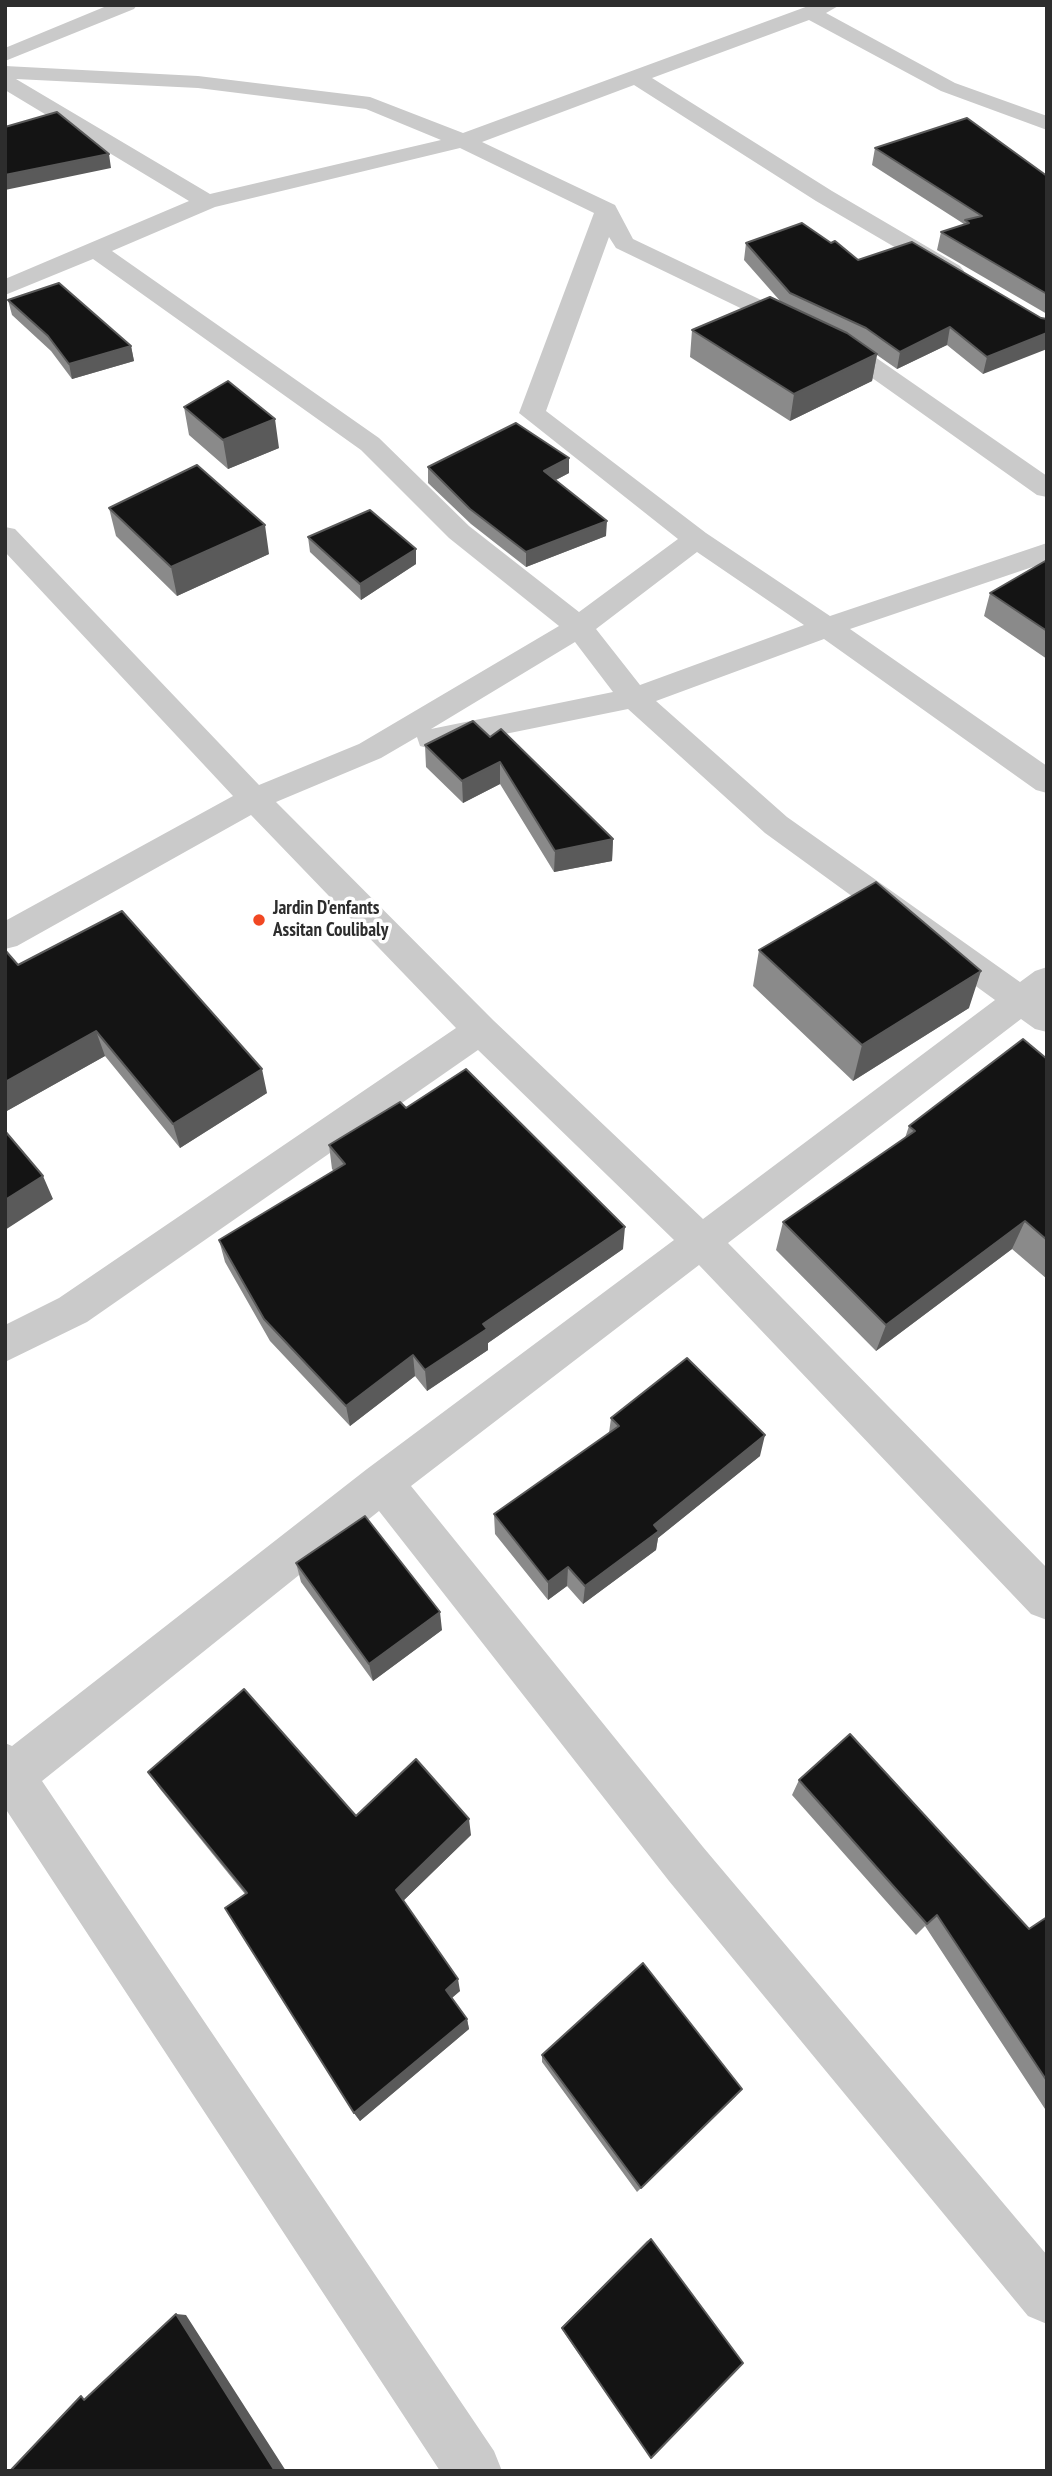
<!DOCTYPE html>
<html>
<head>
<meta charset="utf-8">
<style>
  body { margin:0 }
  #map { position:relative; width:1052px; height:2476px; overflow:hidden; background:#fff; font-family:"PT Sans Narrow",sans-serif }
  canvas { display:block }
  .frame { position:absolute; inset:0; border:7px solid #2d2d2d; pointer-events:none }
</style>
</head>
<body>
<div id="map">
<canvas width="1052" height="2476"></canvas>
<div class="frame"></div>
</div>
<script>
const g = document.querySelector('canvas').getContext('2d');
g.lineJoin = 'round';
function paint(path, color) {
  g.fillStyle = color;
  g.fill(path, 'evenodd');
}
function strokePath(path, color, width, dash) {
  g.strokeStyle = color;
  g.lineWidth = width;
  g.lineCap = dash ? 'butt' : 'round';
  g.setLineDash(dash || []);
  g.stroke(path);
}
function label(font, color, halo, rows, align = 'center') {
  g.font = font + ' "PT Sans Narrow",sans-serif';
  g.lineWidth = 7;
  g.setLineDash([]);
  g.textBaseline = 'middle';
  g.strokeStyle = halo;
  g.fillStyle = color;
  for (const [text, x, y, turn = 0] of rows) {
    g.save();
    g.translate(x, y);
    g.rotate((+turn || 0) * Math.PI / 180);
    g.textAlign = isNaN(turn) ? turn : align;
    if (halo) g.strokeText(text, 0, 0);
    g.fillText(text, 0, 0);
    g.restore();
  }
}
paint(new Path2D(`
  M109,5H137L134,9L5,61V48Z
  M811,5H840L826,13L955,83L1047,116V130L941,91L809,20L652,78L832,191L960,266L964,271L960,276L952,278L944,276L816,201L634,85L482,142L615,205L633,239L862,348L1047,476V497L1037,495L844,358L616,248L609,237L546,411L706,533L830,616L1047,543V562L850,629L1047,766V793L1036,790L824,639L656,701L787,817L1020,982L1035,971L1047,967V1032L1035,1029L1021,1019L728,1243L1047,1568V1620L1031,1614L699,1265L411,1486L703,1847L1047,2255V2324L1028,2316L669,1881L379,1511L42,1781L494,2451L502,2471H440L5,1808V1743L12,1746L367,1469L674,1240L478,1050L87,1322L5,1362V1325L59,1298L456,1028L251,815L17,946L5,949V921L233,796L5,552V527L15,529L259,785L359,744L559,626L449,538L361,450L93,259L5,295V279L189,201L5,90V66L198,76L370,97L463,133ZM16,79L198,88L366,109L441,140L210,194ZM460,148L594,213L519,413L678,539L579,612L469,526L379,438L112,251L215,207ZM697,552L804,625L640,685L596,629ZM575,642L613,692L431,729ZM628,709L765,833L995,1000L703,1219L493,1020L276,802L381,758L417,737L420,746L431,749Z`), '#cacaca');
paint(new Path2D(`
  M875,148L1047,176V314L937,250L941,232L964,225V224L872,165Z
  M746,243L858,260L1041,318L983,374L947,345L897,369L877,355L872,381L790,421L690,357L692,330L781,302L744,260Z
  M8,300L131,346L134,361L72,379L51,351L12,315Z
  M184,407L279,448L228,469L189,435Z
  M428,467L569,473L556,480L606,536L526,567L471,524L428,483Z
  M109,508L269,554L177,596L116,536Z
  M308,537L416,549V564L361,600L310,552Z
  M1047,560V659L984,616L990,593Z
  M490,737L613,839L612,861L554,872L500,784L463,803L426,767L425,745Z
  M5,950L18,965L267,1093L180,1148L105,1056L5,1112Z
  M759,950L969,1008L853,1081L753,986Z
  M1047,1059V1279L1012,1249L876,1351L776,1250L783,1222L905,1138L909,1126Z
  M406,1108L623,1249L488,1343V1350L427,1391L415,1376L350,1426L270,1341L225,1262L219,1240L334,1171L332,1169L329,1145Z
  M611,1418L760,1456L658,1538L656,1550L583,1604L567,1586L548,1600L495,1534L494,1514L609,1433Z
  M296,1563L442,1630L373,1681L301,1582Z
  M148,1772L356,1816L471,1835L403,1901L460,1991L452,1998L467,2019L469,2029L360,2121L354,2113L245,1894L160,1789Z
  M799,1780L1029,1929L1047,1917V2112L925,1926L916,1935L792,1795Z
  M542,2055L736,2096L637,2192L542,2062Z
  M651,2239V2458L561,2328L647,2241Z`), '#8a8a8a');
paint(new Path2D(`
  M109,154L111,168L5,190V175Z
  M950,327L947,345L897,369L900,352Z
  M1047,333V349L983,374L987,357Z
  M131,346L134,361L72,379L69,364Z
  M877,354L872,381L790,421L794,394Z
  M275,419L279,448L228,469L223,440Z
  M569,458V473L544,486V471Z
  M607,521L606,536L526,567V552Z
  M265,525L269,554L177,596L171,567Z
  M416,549V564L361,600L360,584Z
  M500,762V784L463,803L462,781Z
  M613,839L612,861L554,872L555,851Z
  M981,971L969,1008L853,1081L862,1045Z
  M96,1031L105,1056L5,1112V1082Z
  M262,1069L267,1093L180,1148L173,1124Z
  M43,1176L53,1199L5,1230V1200Z
  M1025,1221L1012,1249L876,1351L886,1325Z
  M625,1227L623,1249L488,1343V1350L427,1391L425,1370L483,1324Z
  M413,1355L415,1376L350,1426L346,1406Z
  M765,1435L760,1456L658,1538L656,1550L583,1604L585,1586L654,1525Z
  M568,1567L567,1586L548,1600V1582Z
  M440,1612L442,1630L373,1681L369,1664Z
  M469,1819L471,1835L400,1904L396,1890Z
  M458,1979L460,1991L448,2001L446,1990Z
  M467,2019L469,2029L360,2121L354,2113Z
  M176,2314L186,2315L286,2471H275Z`), '#5a5a5a');
const building = new Path2D(`
  M57,112L109,154L5,175V127Z
  M967,118L1047,176V294L941,232L969,223L965,220L982,216L875,148Z
  M802,223L831,243L835,241L858,260L912,242L1041,318L1047,319V333L987,357L950,327L900,352L866,328L790,293L746,243Z
  M59,283L131,346L69,364L48,336L8,300Z
  M770,297L847,333L877,354L794,394L692,330Z
  M228,381L275,419L223,440L184,407Z
  M516,423L569,458L544,471L607,521L526,552L470,509L428,467Z
  M197,465L265,525L171,567L109,508Z
  M370,510L416,549L360,584L308,537Z
  M1047,560V631L990,593Z
  M473,721L490,737L501,729L613,839L555,851L500,762L462,781L425,745Z
  M876,882L981,971L862,1045L759,950Z
  M122,911L262,1069L173,1124L96,1031L5,1082V950L18,965Z
  M1023,1039L1047,1059V1240L1025,1221L886,1325L783,1222L915,1131L909,1126Z
  M466,1069L625,1227L483,1324L487,1329L425,1370L413,1355L346,1406L264,1319L219,1240L345,1164L329,1145L400,1102L406,1108Z
  M5,1131L43,1176L5,1200Z
  M687,1358L765,1435L654,1525L659,1531L585,1586L568,1567L548,1582L494,1514L619,1426L611,1418Z
  M365,1516L440,1612L369,1664L296,1563Z
  M244,1689L356,1816L416,1759L469,1819L396,1890L458,1979L446,1990L467,2019L354,2113L225,1908L247,1893L148,1772Z
  M850,1734L1029,1929L1047,1917V2081L937,1915L927,1924L799,1780Z
  M643,1963L742,2089L641,2188L542,2055Z
  M651,2239L743,2363L651,2458L562,2328Z
  M176,2314L275,2471H10L81,2396L84,2400Z`);
paint(building, '#141414');
strokePath(building, '#5a5a5a', 2);
for (const [x, y, r, color] of [
  [259,920,7,"#f14722"]
]) {
  const dot = new Path2D();
  dot.arc(x, y, r, 0, 2 * Math.PI);
  g.fillStyle = color;
  g.fill(dot);
  strokePath(dot, '#fff', 2.5);
}
label('bold 19px', '#2d2d2d', '#fff', [
  ["Jardin D'enfants",273,909],
  ["Assitan Coulibaly",273,931]
], 'left');
</script>
</body>
</html>
